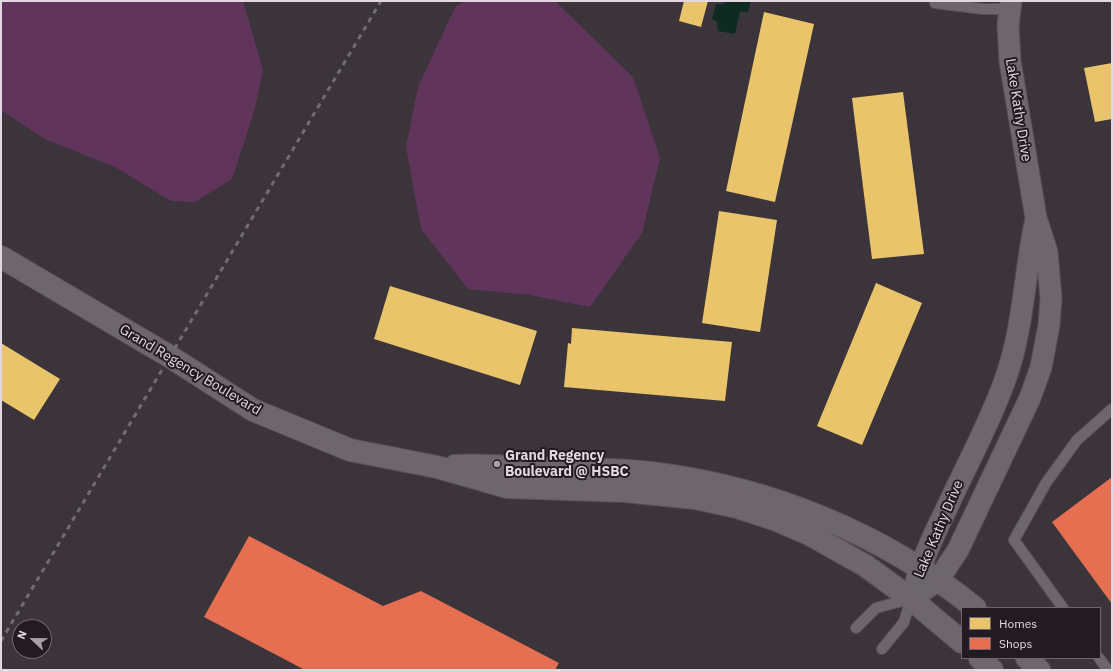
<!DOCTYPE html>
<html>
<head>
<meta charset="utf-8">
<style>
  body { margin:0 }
  #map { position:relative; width:1113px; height:671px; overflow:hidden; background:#3c343b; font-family:"IBM Plex Sans",sans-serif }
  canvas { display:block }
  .frame { position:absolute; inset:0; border:2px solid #e3d8e1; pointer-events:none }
  .legend { position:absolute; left:961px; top:607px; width:140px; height:52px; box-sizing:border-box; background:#221b21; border:1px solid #6f676e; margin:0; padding:5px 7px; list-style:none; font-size:12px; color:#e3d8e1 }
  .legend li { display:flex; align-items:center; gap:8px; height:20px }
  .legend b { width:20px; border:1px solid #6f676e }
  .north { position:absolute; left:12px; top:619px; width:40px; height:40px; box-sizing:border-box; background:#221b21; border:1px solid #6f676e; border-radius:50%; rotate:292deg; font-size:11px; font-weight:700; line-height:16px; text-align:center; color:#e3d8e1 }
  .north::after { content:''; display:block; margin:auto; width:14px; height:18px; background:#a99fa7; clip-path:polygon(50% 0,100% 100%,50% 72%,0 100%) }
</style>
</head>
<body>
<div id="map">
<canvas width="1113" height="671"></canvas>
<div class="frame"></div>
<ul class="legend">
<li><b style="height:11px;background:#e9c46a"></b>Homes</li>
<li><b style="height:11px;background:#e76f51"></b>Shops</li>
</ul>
<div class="north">N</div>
</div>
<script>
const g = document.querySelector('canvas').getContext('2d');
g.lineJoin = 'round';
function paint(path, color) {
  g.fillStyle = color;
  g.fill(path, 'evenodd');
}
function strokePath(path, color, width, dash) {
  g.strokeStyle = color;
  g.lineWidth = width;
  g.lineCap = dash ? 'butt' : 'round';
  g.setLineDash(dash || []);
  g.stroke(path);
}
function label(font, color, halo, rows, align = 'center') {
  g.font = font + ' "IBM Plex Sans",sans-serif';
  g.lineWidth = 4;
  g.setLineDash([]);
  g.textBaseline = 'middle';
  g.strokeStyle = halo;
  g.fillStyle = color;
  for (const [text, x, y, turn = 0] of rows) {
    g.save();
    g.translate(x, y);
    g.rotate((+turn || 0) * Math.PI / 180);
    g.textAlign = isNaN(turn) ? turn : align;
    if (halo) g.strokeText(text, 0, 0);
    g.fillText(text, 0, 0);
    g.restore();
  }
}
paint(new Path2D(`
  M1,1H243L263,70L254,112L232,179L195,202L171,201L115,167L45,139L1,110Z
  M466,1H555L633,77L660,158L642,233L590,307L530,295L468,289L421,229L406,147L418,87L455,7Z`), '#61345c');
paint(new Path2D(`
  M725,1H751L748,12H740L735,34L718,31L717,22L712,19L716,4H724Z`), '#0e2b22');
paint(new Path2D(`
  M684,1H708L701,27L679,21Z
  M764,12L814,24L775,202L726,191Z
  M1112,63V119L1095,122L1084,68Z
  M903,92L924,254L872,259L852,98Z
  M719,211L777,220L760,332L702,323Z
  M876,283L922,303L862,445L817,426Z
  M390,286L537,331L520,385L374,339Z
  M572,328L732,342L725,401L564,387L568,343L571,344Z
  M1,343L60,379L34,420L1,400Z`), '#e9c46a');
paint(new Path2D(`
  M1112,477V604L1052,522Z
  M249,536L383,606L421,591L559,663L555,670H305L204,617Z`), '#e76f51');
const service = new Path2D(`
  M935,3L983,9H1009
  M1063,608L1014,540L1046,483L1077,440L1112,409
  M856,628L876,608L909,599
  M882,649L904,622L911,599
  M1099,658L1108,670`);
const minor = new Path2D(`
  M915,585C922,560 933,536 945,512C965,468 989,425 1005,380C1024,328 1024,273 1036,219
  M911,599L938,580L958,550L1030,398L1041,367L1049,325L1051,298L1047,252L1036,218L1010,61L1008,25L1011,1`);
const tertiary = new Path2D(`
  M1,257L169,356L253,410L350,450L437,467L507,487L625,491L695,498L737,507L774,519L809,534L866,566L911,599L962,642
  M455,466C486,464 517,468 548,469C582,469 617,469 651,473C768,487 883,533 975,608
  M980,658L992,670
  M1027,658L1039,670`);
strokePath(service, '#595158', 12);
strokePath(minor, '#595158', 23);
strokePath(tertiary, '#595158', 24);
strokePath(service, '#6d676c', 10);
strokePath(minor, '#6d676c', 21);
strokePath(tertiary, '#6d676c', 22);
strokePath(new Path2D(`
  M1,641L381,1`), '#726c71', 3, [5, 5]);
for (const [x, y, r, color] of [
  [497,464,4,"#a99fa7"]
]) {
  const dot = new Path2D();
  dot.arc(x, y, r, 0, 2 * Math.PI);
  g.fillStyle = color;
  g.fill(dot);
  strokePath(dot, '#221b21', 1.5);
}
label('14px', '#e3d8e1', '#221b21', [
  ["Lake Kathy Drive",1018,110,81],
  ["Grand Regency Boulevard",190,370,31],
  ["Lake Kathy Drive",939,529,-67]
]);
label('bold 14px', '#e3d8e1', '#221b21', [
  ["Grand Regency",505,456],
  ["Boulevard @ HSBC",505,472]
], 'left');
</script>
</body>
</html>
